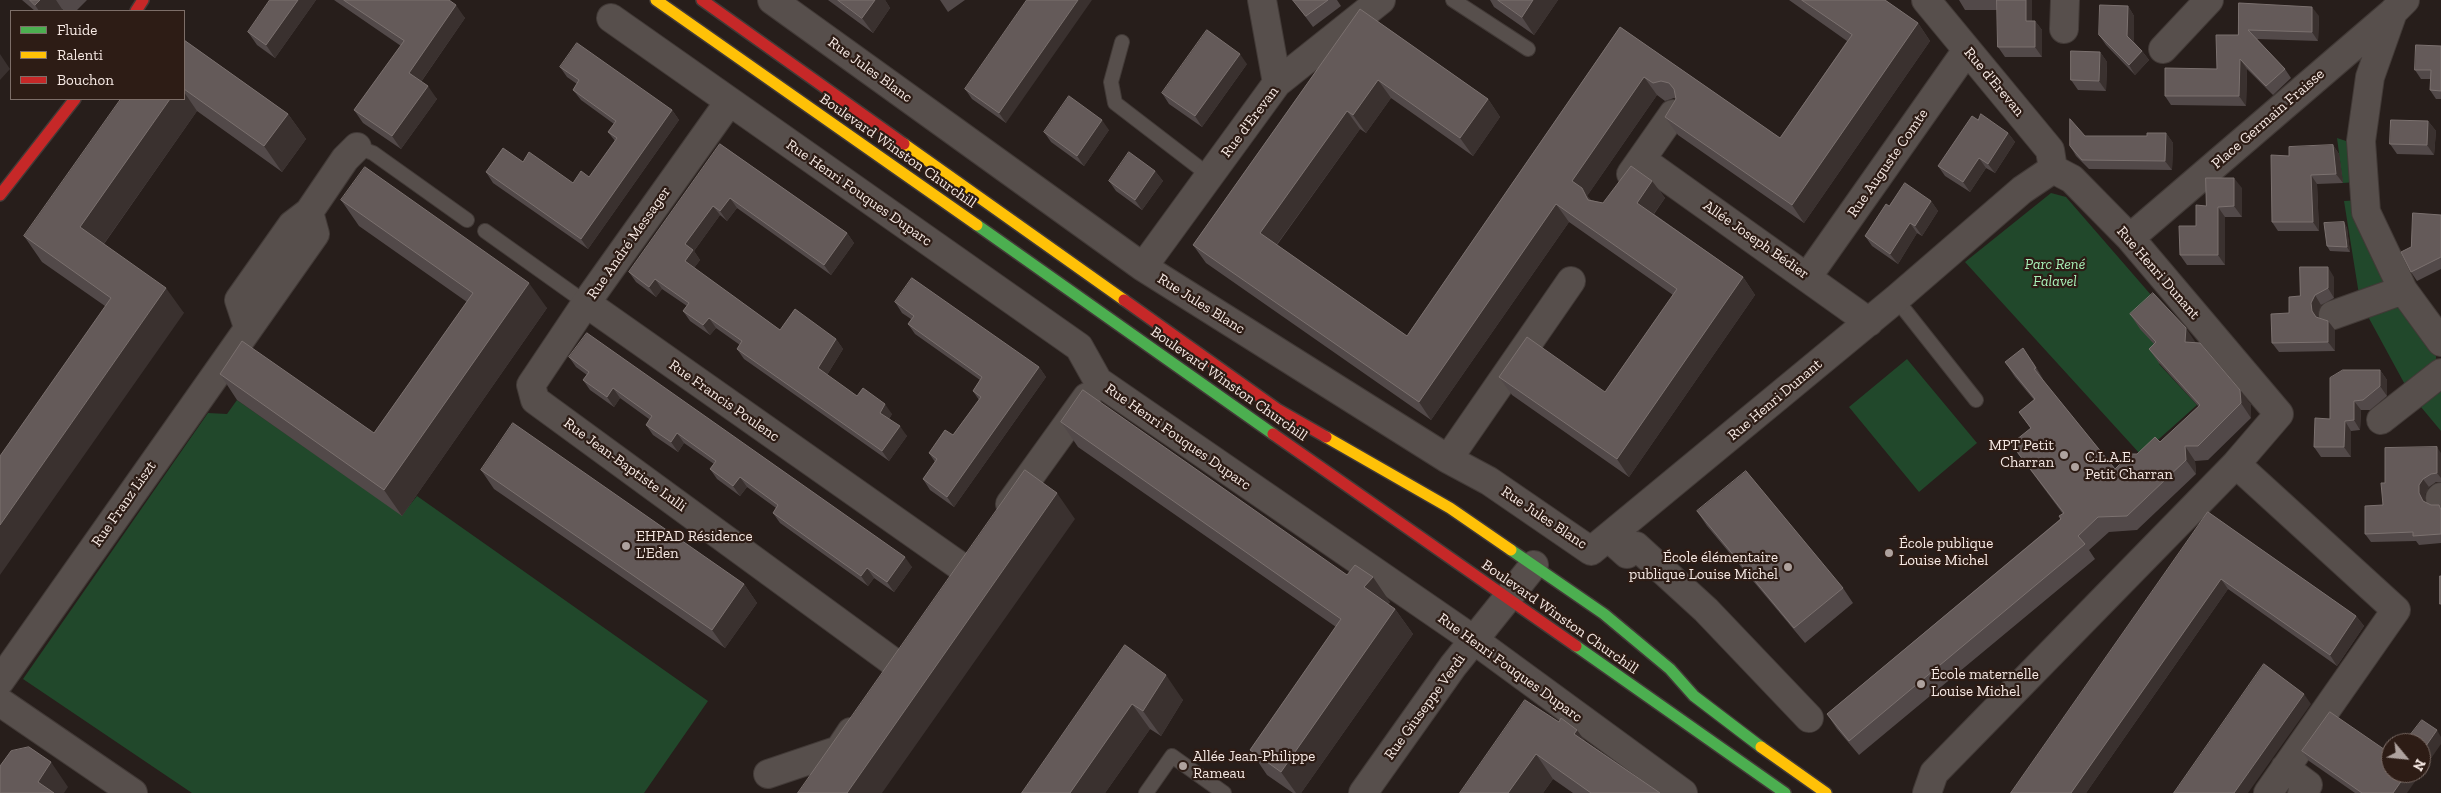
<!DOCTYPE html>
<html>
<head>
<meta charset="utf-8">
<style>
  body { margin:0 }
  #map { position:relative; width:2441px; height:793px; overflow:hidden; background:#271e1b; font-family:"Zilla Slab",serif }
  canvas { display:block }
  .legend { position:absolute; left:10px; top:10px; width:175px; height:90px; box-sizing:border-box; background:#2d1c15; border:1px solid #7d6e68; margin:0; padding:6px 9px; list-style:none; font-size:15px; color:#f6e9e4 }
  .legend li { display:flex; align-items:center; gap:10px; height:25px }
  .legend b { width:25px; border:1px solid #7d6e68 }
  .north { position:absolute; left:2381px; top:733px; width:50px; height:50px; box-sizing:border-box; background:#2d1c15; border:1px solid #7d6e68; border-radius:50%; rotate:118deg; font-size:14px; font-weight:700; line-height:20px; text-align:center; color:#f6e9e4 }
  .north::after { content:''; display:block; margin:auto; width:18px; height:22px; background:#aea29e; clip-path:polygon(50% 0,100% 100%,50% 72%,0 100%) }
</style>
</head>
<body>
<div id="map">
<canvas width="2441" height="793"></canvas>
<ul class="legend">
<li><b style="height:6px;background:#4caf50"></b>Fluide</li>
<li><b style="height:6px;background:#ffc107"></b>Ralenti</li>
<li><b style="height:6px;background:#c62828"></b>Bouchon</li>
</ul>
<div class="north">N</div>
</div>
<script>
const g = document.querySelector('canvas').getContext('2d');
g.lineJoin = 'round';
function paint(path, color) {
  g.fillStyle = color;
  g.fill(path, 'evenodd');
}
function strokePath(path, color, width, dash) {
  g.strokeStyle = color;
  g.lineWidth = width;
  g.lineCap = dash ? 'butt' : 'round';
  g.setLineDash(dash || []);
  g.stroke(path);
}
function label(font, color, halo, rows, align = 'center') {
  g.font = font + ' "Zilla Slab",serif';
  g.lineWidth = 4.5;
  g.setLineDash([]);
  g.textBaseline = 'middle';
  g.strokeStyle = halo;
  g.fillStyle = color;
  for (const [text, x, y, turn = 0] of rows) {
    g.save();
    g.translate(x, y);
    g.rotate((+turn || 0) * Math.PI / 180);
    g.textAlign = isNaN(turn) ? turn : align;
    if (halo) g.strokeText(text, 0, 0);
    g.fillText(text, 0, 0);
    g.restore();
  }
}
paint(new Path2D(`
  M2337,138L2352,143L2356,182L2343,183Z
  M2051,193L2066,197L2158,303L2166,357L2159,364L2197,405L2141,455L1965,262Z
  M2361,200L2392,288L2360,301L2344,201Z
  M2398,302L2436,356V368L2409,392L2365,311Z
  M1907,359L1977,443L1919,492L1849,407Z
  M2441,383V431L2416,401Z
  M237,400L402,515L417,496L708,701L644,793H192L23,679L208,413L227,414Z`), '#21482b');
const lane = new Path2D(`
  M1453,0L1528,49
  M1122,42L1111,82L1115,103L1210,176
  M357,147L373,153L467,220
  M485,231L586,303
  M1896,299L1976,400
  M1146,793L1172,756L1224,793`);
const street = new Path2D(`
  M772,0L1143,267L1448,459L1489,481L1591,551L1896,299L2022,190L2053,169
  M1262,0L1277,83
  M1926,0L2050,150L2053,169
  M2405,0L2393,12L2370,77L2361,141L2366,212L2403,290L2441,342
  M611,18L1079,347L1098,381L1474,640L1683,793
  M2064,29L2065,0
  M2163,49L2209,0
  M729,102L586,303L531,385L535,400L896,664
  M1642,160L1869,322
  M1631,174L1673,114
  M2130,238L2392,13
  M1143,267L1277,83L1381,0
  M1808,276L1967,50
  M586,303L964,569
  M2333,315L2403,290
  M248,327L239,300L292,225L309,212L345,159L357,147
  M2381,420L2441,373
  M1448,459L1571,281
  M2236,464L2396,610L2268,793
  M2440,498L2441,497
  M1010,504L1087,397
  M1608,537L1627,554L1636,546L1706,610L1809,718
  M0,681L315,234L309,212
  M0,702L133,793
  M2285,768L2308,785L2302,793
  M768,774L839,750L851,732
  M1363,793L1453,666L1534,565
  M1927,793L1934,773L2236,464L2279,414L2130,238L2072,179L2053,169`);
const fast = new Path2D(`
  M977,225L1273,434
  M1511,550L1604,614L1670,669L1694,696L1761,747
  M1576,646L1785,793`);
const slow = new Path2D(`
  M656,0L977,225
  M904,144L1124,300
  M1326,437L1450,508L1511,550
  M1761,747L1826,793`);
const jam = new Path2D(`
  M702,0L904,144
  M136,11L143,0
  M0,195L75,99
  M1124,300L1277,409L1326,437
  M1273,434L1576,646`);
strokePath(lane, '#423a37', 16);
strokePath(street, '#423a37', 30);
strokePath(fast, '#423a37', 14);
strokePath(slow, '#423a37', 14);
strokePath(jam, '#423a37', 14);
strokePath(lane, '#574f4c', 14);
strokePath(street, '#574f4c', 28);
strokePath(fast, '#4caf50', 11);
strokePath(slow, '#ffc107', 11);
strokePath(jam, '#c62828', 11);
paint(new Path2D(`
  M22,0H87L76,11H64L62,9L60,11H35Z
  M270,0H316L275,58L257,45L248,32Z
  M334,0H449L465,18L421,82L437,99L401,149L363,123L354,110L401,46Z
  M828,0H885L890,8L873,33Z
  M940,0H965L948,12Z
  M1027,0L1006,123L972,99L965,89Z
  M1293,0H1337L1341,6L1313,27Z
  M1490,0H1558L1534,35L1494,7Z
  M1789,0H1885L1918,23L1930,41L1804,223L1678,135L1665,117L1676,99L1674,98L1665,101L1657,95L1587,196L1591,200L1603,203L1652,181L1665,198L1654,214L1743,277L1755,295L1629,477L1512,395L1499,377L1605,392L1673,295L1569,222L1431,420L1206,263L1193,245L1360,9L1488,99L1500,117L1473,156L1391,98L1366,133L1360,129L1277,245L1407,336L1620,27L1780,138L1847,41Z
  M1959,0H2032V21H2035L2042,30V57H2005L1998,47L1997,10H1965Z
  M2239,3L2319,16L2318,41L2257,39L2285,69L2291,78L2273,95L2247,69L2246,106L2171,105L2165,96L2217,69L2238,35Z
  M2128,6L2134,16V42L2142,51L2149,60L2135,75L2106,45L2099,35Z
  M184,40L288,114L306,139L282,172L197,111L104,244L184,313L105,306L42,262L24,236L184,99Z
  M2441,46V99H2436L2430,90L2431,79H2421L2415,70Z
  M2100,52L2107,62L2106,91L2078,90L2071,80Z
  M1247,64L1202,127L1169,104L1162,93Z
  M560,67L672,110L679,120L588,249L493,183L486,172L523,162L573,183L589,177L615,141L608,132L614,124L581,100L573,90L577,84L567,77Z
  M1978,120L2008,133L2015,142L1995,173L1986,168L1970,192L1945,176L1938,166Z
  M2428,121L2436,131L2434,155L2397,154L2390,144Z
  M1109,130L1084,166L1051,142L1044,132Z
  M2166,133L2173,143L2172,170L2089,169L2076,156L2070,146L2085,136H2147Z
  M720,144L847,233L854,243L831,275L737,208L727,221L720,215L694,251L700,260L694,268L780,330L836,339L843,349L827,375L857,396L892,414L889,419L907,436L889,461L744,359L737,349L740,345L716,328L710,335L690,321L683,311L687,306L662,289L656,297L636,282L629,272Z
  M2333,145L2339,154L2343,183L2317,184L2319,231H2278L2272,222L2289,156Z
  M1155,171L1163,181L1142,210L1116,191L1109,181Z
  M2242,188V217H2225V265H2187L2180,255L2196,226L2206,206Z
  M341,200L547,308L402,516L237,400L220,374L374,433L467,302L359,226Z
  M1931,201L1938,211L1922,236L1917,233L1898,264L1872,246L1865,236L1889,206Z
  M2441,215V269L2417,281L2411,272V247Z
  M2344,222L2347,228L2350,252L2330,251L2327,246Z
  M2334,277V298L2321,305L2318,313V318L2328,321L2335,330V351L2279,352L2272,343L2300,296Z
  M895,302L1039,367L1046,377L954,507L930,490L923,479L935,462L929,453L953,435L979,400L973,391L980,380L915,334L908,324L911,319L902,313Z
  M2130,314L2196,343L2251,405V418L2208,460L2195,461L2196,474L2137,530L2109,532L2089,550L2095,559L1859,755L1837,729L1827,714L2060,519L2063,514L2011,444L2031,429L2019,412L2034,400L2015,377L2005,362H2033L2045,383L2115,469L2137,454L2160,442L2199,407L2159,363L2149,349L2154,344L2140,329Z
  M569,357L912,567L894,592L874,578L868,586L780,523L773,513L776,508L747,487L740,496L717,479L710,469L714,464L684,443L678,452L653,435L646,425L649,419L620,398L614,407L590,390L583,380L587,375L576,367Z
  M2380,370L2387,380V396L2370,410H2361L2360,430L2351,431V457H2321L2314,447L2330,419Z
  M1061,422L1347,575L1390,602L1388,604L1395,609L1413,634L1301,793H1293L1267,775L1250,750L1336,627L1078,447Z
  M2441,453V482H2436L2429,487L2425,494V502L2431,505H2439L2441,508V543L2419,545L2416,541L2371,542L2365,534L2383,505L2385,483Z
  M481,470L744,584L757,603L725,648L494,489Z
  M1697,511L1843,588L1853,603L1805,643L1707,526Z
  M2208,512L2356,616L2364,626L2337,666L2228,589L2086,793H2011Z
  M1125,645L1183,700L1161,736L1150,729L1105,793H1022Z
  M1559,722L1577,730L1585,741L1660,793H1573L1553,779L1543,793H1460Z
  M2302,751L2407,793H2355L2309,761Z`), '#524949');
paint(new Path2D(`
  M40,0H56L62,9L60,11H39L35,5Z
  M298,0H316L275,58L266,45Z
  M875,0H885L890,8L873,33L862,18Z
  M1078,0H1092L1006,123L999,113Z
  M1533,0H1558L1534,35L1522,17Z
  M2026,0H2032V31L2026,21Z
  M456,5L465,18L418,86L409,73Z
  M2128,6L2134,16V46L2127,36Z
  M2312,7L2319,16L2318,41L2312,32Z
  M2035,21L2042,30V57L2035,47Z
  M1918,23L1930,41L1804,223L1792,205Z
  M2142,51L2149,60L2135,75L2129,65Z
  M2100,52L2107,62L2106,91L2099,81Z
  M0,54L10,69L0,80Z
  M1240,54L1247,64L1202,127L1195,116Z
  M2240,59L2247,69L2246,106L2239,96Z
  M1644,77L1657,95L1587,196L1595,206L1572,181Z
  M1378,80L1391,98L1366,133L1353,115Z
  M428,86L437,99L401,149L392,136Z
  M184,92L197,111L98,252L80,227L170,99H184Z
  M1488,99L1500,117L1473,156L1460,138Z
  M672,110L679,120L588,249L581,239Z
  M1347,111L1360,129L1272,251L1260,233Z
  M288,114L306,139L282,172L264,146Z
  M1102,120L1109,130L1084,166L1077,156Z
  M2428,121L2436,131L2434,155L2427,145Z
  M2008,133L2015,142L1995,173L1988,164Z
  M2166,133L2173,143L2172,170L2165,161Z
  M2333,145L2339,154L2343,183L2336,174Z
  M1979,158L1986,168L1970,192L1963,182Z
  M1155,171L1163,181L1142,210L1135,200Z
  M2311,175L2317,184L2319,231L2313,222Z
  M2234,178L2242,188V217L2234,206Z
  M1652,181L1665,198L1649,220L1637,203Z
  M730,198L737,208L727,221L720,211Z
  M1931,201L1938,211L1922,236L1915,226Z
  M1556,204L1569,222L1431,420L1419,402Z
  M713,206L720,215L694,251L700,260L692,271L685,261V244Z
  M2218,207L2225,217V265L2218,255Z
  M2344,222L2347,228L2350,252L2347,247Z
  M1910,223L1917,233L1898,264L1890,254Z
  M847,233L854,243L831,275L824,265Z
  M2328,267L2334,277V298L2328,288Z
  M1743,277L1755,295L1629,477L1617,459Z
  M655,279L662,289L656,297L649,287Z
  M529,283L547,308L402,516L384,490Z
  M166,288L184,313L0,575V525Z
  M2315,295L2321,305L2318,313L2319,321L2312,311L2311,303Z
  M709,318L716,328L710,335L703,325Z
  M2328,321L2335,330V351L2328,342Z
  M2186,328L2196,343L2185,342Z
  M836,339L843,349L825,378L818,368Z
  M2023,348L2033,362L2046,383L2036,368Z
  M1039,367L1046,377L954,507L947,497Z
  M2380,370L2387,380V396L2380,386Z
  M613,388L620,398L614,407L607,397Z
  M2240,390L2251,405V418L2241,403Z
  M2354,401L2361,410L2360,430L2354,420Z
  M885,404L892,414L887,422L880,413Z
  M2345,421L2351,431V457L2344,447Z
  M900,426L907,436L889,461L882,451Z
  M677,433L684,443L678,452L671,442Z
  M2185,446L2195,461L2196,474L2186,460Z
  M2437,447L2441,453V478L2437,473Z
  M740,477L747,487L740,496L733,486Z
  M2423,479L2429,487L2425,494V502L2423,501L2419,493V485Z
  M1057,493L1075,519L882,793H847Z
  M905,557L912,567L894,592L887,582Z
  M867,568L874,578L868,586L861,576Z
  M1373,577L1390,602L1382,612L1364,587Z
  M2221,579L2228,589L2086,793H2071Z
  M744,584L757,603L725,648L712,630Z
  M1395,609L1413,634L1301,793H1296L1281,772Z
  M2356,616L2364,626L2337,666L2330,655Z
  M1166,675L1183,700L1161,736L1143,711Z
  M2304,694L2311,704L2248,793H2234Z
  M1132,704L1150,729L1105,793H1070Z
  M1577,730L1595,755L1574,734Z
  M2437,730L2441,737V744L2421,773V753Z
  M1536,754L1553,779L1543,793H1508Z
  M51,762L68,787L64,793H46L38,782Z
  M2407,773H2421L2407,793H2393Z`), '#3a312f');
const building = new Path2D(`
  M30,0H40L35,5Z
  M270,0H298L266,45L248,32Z
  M344,0H449L456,5L409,73L428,86L392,136L354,110L404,41Z
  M838,0H875L862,18Z
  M1027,0H1078L999,113L965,89Z
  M1293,0H1328L1306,16Z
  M1498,0H1533L1522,17Z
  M1802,0H1885L1918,23L1792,205L1665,117L1676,99L1674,89L1669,83L1661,81L1653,83L1644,77L1572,181L1582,188L1588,200L1603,203L1631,166L1652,181L1637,203L1743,277L1617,459L1499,377L1527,337L1605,392L1677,289L1556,204L1419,402L1193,245L1360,9L1488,99L1460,138L1378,80L1353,115L1347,111L1260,233L1407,336L1620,27L1780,138L1852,35Z
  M1997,0H2026V21H2035V47H1998Z
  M2239,3L2312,7V32L2248,30L2285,69L2266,86L2240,59L2239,96H2165V68L2217,69L2216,35H2238Z
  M2100,5L2128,6L2127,36L2142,51L2129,65L2099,35Z
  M1207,30L1240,54L1195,116L1162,93Z
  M184,40L288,114L264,146L184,89Z
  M577,43L672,110L581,239L486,172L503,148L523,162L529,152L573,183L581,171L589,177L617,138L608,132L616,121L573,90L579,80L560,67Z
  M2416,45L2441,46V91L2430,90L2431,70H2415Z
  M2071,51L2100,52L2099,81L2071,80Z
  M1069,96L1102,120L1077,156L1044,132Z
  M121,99H170L80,227L166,288L0,525V456L111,298L24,236Z
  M1981,114L2008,133L1988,164L1979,158L1963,182L1938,166L1972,116L1978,120Z
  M2070,119L2085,136H2147V133H2166L2165,161L2082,160L2070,146Z
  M2391,120L2428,121L2427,145L2390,144Z
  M720,144L847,233L824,265L730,198L720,211L713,206L685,244L693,250L685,261L780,330L795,309L836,339L818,368L857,396L863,388L885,404L880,413L900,426L882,451L737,349L742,341L709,318L703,325L683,311L689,303L655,279L649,287L629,272Z
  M2333,145L2336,174L2311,175L2313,222H2272L2271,155L2289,156V147Z
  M1129,152L1155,171L1135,200L1109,181Z
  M365,167L529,283L384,490L220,374L242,341L374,433L473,293L341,200Z
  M2206,178H2234V206L2218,207V255H2180L2179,226H2196V205L2206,206Z
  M1905,183L1931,201L1915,226L1910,223L1890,254L1865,236L1886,204L1889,206Z
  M2413,213L2441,215V257L2411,272L2401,252L2411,247Z
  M2344,222L2347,247L2327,246L2324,223Z
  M2300,267H2328V288L2315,295L2311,303L2312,311L2316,317L2328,321V342L2272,343L2271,314L2289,313V297L2300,296Z
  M912,278L1039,367L947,497L923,479L937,459L929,453L945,430L953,435L981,397L973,391L982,377L908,324L914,316L895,302Z
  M2153,293L2186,328L2185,342L2200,343L2240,390L2241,403L2198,446H2185L2186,460L2127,516L2098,517L2078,536L2085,544L1849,741L1827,714L2061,519L2059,516L2064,513L2011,444L2031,428L2019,412L2035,399L2005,362L2023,348L2036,368L2034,369L2115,469L2130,454H2137L2155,437L2160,442L2200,405L2149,349L2156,342L2130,314Z
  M587,333L905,557L887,582L867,568L861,576L773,513L778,505L740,477L733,486L710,469L716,461L677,433L671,442L646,425L652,416L613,388L607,397L583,380L589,372L569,357Z
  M2343,370H2380V386L2363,400L2354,401V420L2345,421L2344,447H2314L2315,418L2330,419V378Z
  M1083,390L1347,575L1355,565L1373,577L1364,587L1395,609L1281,772L1250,750L1341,619L1061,422Z
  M513,423L744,584L712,630L481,470Z
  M2437,447V473L2431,474L2423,479L2419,485V493L2423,501L2431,505H2439L2441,510V534L2413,536V532L2365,534V506L2383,505L2381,483H2385V448Z
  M1025,470L1057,493L847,793H798Z
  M1746,471L1843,588L1794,628L1697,511Z
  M2208,512L2356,616L2330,655L2221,579L2071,793H2011Z
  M2440,576H2441V604H2440Z
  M1125,645L1166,675L1143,711L1132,704L1070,793H1022Z
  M2264,664L2304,694L2234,793H2174Z
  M1525,700L1559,722L1561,718L1577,730L1574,734L1660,793H1591L1536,754L1508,793H1460Z
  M2330,712L2391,754V773H2407L2393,793H2362L2302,751Z
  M2422,720L2437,730L2421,753V743H2404Z
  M29,747L51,762L38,782L54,793H0V766L11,751Z`);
paint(building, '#645a59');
strokePath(building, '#7b716f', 1);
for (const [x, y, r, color] of [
  [2064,455,5,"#aea29e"],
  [2075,467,5,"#aea29e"],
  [626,546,5,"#aea29e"],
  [1889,553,5,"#aea29e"],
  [1788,567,5,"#aea29e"],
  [1921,684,5,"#aea29e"],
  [1183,766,5,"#aea29e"]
]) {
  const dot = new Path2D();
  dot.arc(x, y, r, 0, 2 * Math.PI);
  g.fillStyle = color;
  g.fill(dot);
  strokePath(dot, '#2d1c15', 2);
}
label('15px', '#f6e9e4', '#2d1c15', [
  ["Rue Jules Blanc",870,70,36],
  ["Rue d'Erevan",1994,82,50],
  ["Place Germain Fraisse",2268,119,-41],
  ["Rue d'Erevan",1250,122,-53],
  ["Boulevard Winston Churchill",898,151,35],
  ["Rue Auguste Comte",1888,163,-55],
  ["Rue Henri Fouques Duparc",859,193,35],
  ["Allée Joseph Bédier",1756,240,35],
  ["Rue André Messager",629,243,-55],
  ["Rue Henri Dunant",2158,273,49],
  ["Rue Jules Blanc",1201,304,32],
  ["Boulevard Winston Churchill",1229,384,35],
  ["Rue Henri Dunant",1775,400,-40],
  ["Rue Francis Poulenc",724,401,35],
  ["Rue Henri Fouques Duparc",1178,437,35],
  ["Rue Jean-Baptiste Lulli",625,465,36],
  ["Rue Franz Liszt",124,504,-55],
  ["Rue Jules Blanc",1544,518,34],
  ["Boulevard Winston Churchill",1560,617,35],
  ["Rue Henri Fouques Duparc",1510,668,36],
  ["Rue Giuseppe Verdi",1425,707,-54]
]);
label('italic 15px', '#a8f1b8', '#2d1c15', [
  ["Parc René",2055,265],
  ["Falavel",2055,282]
]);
label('15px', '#f6e9e4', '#2d1c15', [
  ["MPT Petit",2054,446,"right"],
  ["Charran",2054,463,"right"],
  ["C.L.A.E.",2085,458],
  ["Petit Charran",2085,475],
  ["EHPAD Résidence",636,537],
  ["L'Eden",636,554],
  ["École publique",1899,544],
  ["Louise Michel",1899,561],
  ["École élémentaire",1778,558,"right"],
  ["publique Louise Michel",1778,575,"right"],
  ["École maternelle",1931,675],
  ["Louise Michel",1931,692],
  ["Allée Jean-Philippe",1193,757],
  ["Rameau",1193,774]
], 'left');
</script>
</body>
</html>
